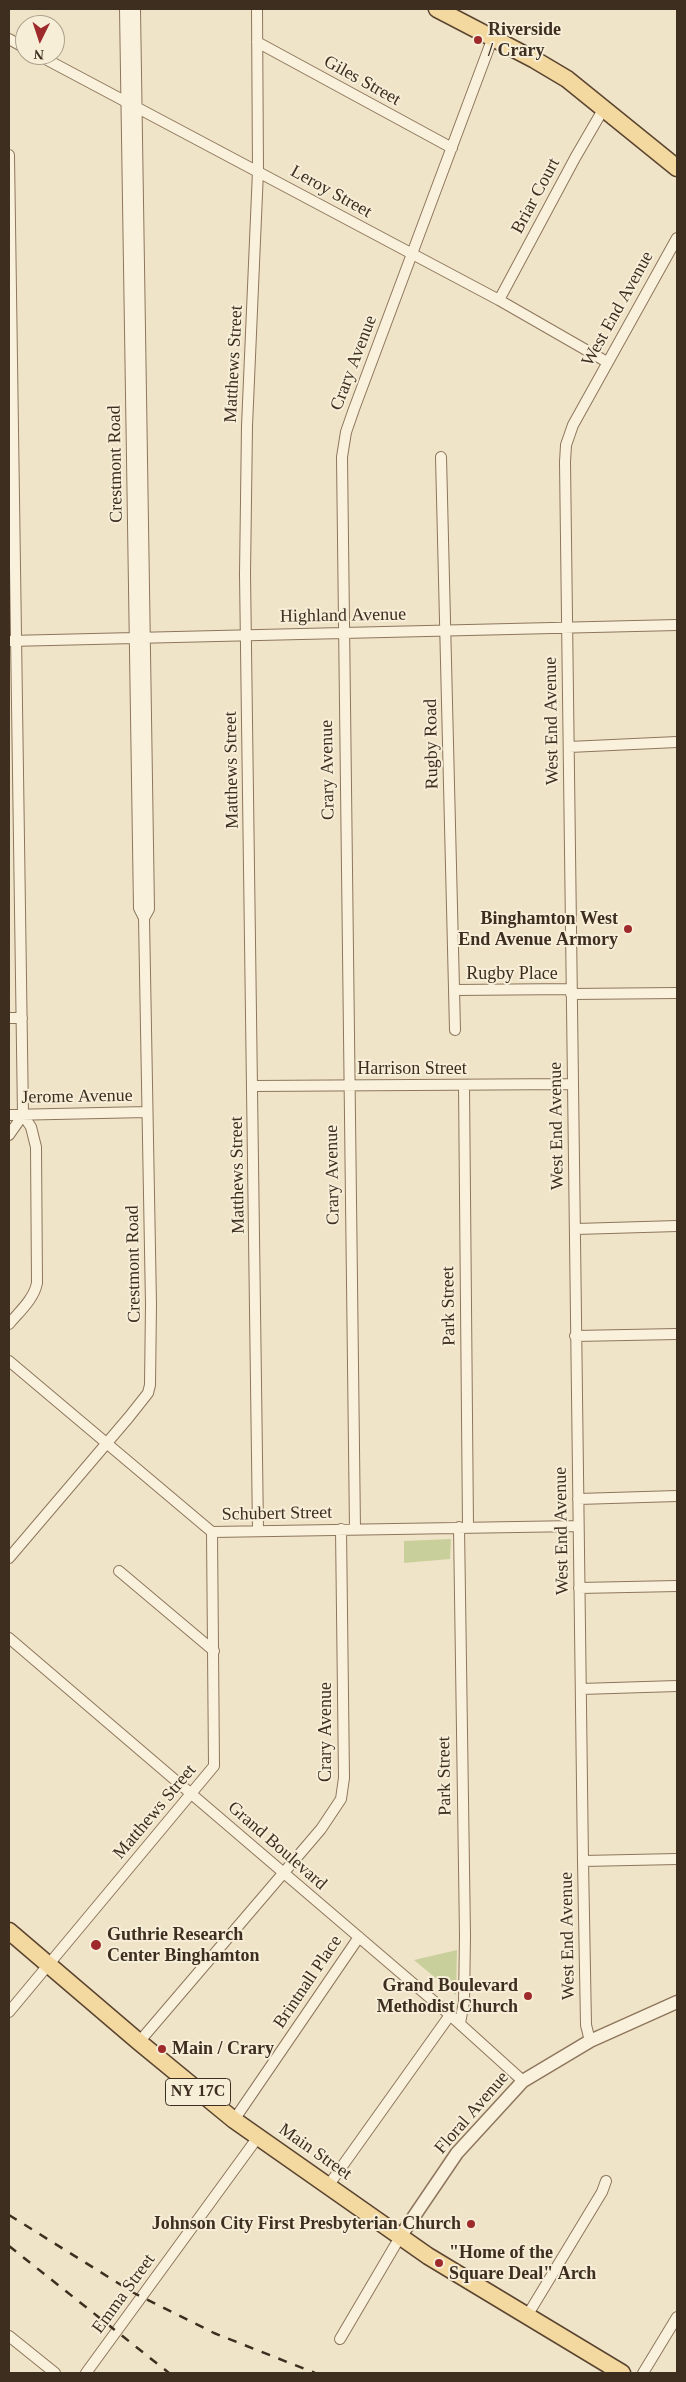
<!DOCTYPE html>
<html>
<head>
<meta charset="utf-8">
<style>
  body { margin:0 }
  #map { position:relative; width:686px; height:2382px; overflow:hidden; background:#f0e4c8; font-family:"Times New Roman",serif }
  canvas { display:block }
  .frame { position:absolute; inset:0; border:10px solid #3d2e20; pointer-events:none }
  .north { position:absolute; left:15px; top:15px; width:50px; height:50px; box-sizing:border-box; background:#f7eed8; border:1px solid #ada18e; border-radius:50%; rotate:184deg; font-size:14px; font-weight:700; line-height:20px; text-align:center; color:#3d2e20 }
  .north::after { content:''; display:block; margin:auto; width:18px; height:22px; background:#9e2a2b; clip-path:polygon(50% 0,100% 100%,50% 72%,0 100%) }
</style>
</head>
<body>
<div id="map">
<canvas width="686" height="2382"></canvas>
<div class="frame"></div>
<div class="north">N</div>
</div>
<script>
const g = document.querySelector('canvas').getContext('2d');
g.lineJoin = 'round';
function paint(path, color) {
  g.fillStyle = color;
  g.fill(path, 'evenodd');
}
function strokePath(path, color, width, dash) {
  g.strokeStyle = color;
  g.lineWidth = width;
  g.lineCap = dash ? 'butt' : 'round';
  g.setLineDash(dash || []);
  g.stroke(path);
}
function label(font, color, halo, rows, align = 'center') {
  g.font = font + ' "Times New Roman",serif';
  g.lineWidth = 4;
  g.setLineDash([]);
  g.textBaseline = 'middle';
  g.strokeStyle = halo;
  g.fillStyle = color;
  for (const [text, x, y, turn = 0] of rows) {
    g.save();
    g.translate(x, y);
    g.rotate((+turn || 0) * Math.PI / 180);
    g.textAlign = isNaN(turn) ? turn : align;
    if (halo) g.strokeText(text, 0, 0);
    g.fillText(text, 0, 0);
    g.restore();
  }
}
paint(new Path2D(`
  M451,1539L450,1559L404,1563V1541Z
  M457,1950L456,1995L414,1960Z`), '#c9cf9b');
const minor = new Path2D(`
  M135,9L149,909L144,918
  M257,9L258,171L247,426L245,574L258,1530
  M9,39L25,48
  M257,42L452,148
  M38,55L499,300L607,362
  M9,155L23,1115L9,1135
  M499,300L575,158L604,108
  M441,457L455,1030
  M9,641L677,625
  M569,747L677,742
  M454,990L571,989
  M571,994L677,993
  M9,1018H22
  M464,1085L468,1527
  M253,1086L572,1084
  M9,1115L147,1112
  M576,1229L677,1226
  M9,1324C19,1312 34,1299 37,1283L36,1147L31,1127L23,1115
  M575,1336L677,1334
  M9,1361L212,1532L578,1526
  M578,1499L677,1496
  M459,1527L465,1936L464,2002L460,2023
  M355,1529L342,457L346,432L354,409L493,37
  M9,1558L129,1417L148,1393L150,1385L151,1305L144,918L139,908L125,9
  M119,1571L214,1651
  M579,1588L677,1586
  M9,1638L450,2015L523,2081
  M581,1689L677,1686
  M583,1861L677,1859
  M9,2012L214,1766L212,1532
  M590,2041L586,2025L583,1861L565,462L566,445L573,425L677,238
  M139,2042L321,1829L341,1799L344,1778L341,1529
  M234,2120L359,1937
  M328,2186L450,2015
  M527,2316L602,2192L606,2181
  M9,2336L55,2373
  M340,2339L400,2237
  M86,2373L258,2137
  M643,2373L677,2317`);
const tertiary = new Path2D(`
  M400,2237L457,2153L523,2081L590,2041L677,2002`);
const primary = new Path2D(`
  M437,9L535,60L567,79L677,168
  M9,1931L139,2042L234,2120L428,2256L622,2373`);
strokePath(minor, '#8d765c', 12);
strokePath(tertiary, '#8d765c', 15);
strokePath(primary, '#5b4430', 19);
strokePath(minor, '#faf1dc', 10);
strokePath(tertiary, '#faf1dc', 12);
strokePath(primary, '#f3d9a0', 16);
strokePath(new Path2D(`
  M9,2215L134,2293L214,2333L315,2373
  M9,2246L169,2373`), '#3d2e20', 2.5, [9, 9]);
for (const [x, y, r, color] of [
  [478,40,5,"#9e2a2b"],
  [628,929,5,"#9e2a2b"],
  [96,1945,6,"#9e2a2b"],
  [528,1996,5,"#9e2a2b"],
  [162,2049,5,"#9e2a2b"],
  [471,2224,5,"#9e2a2b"],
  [439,2263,5,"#9e2a2b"]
]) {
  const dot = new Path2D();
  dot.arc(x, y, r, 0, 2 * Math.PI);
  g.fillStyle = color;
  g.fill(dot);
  strokePath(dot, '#f7eed8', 2);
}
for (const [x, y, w] of [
  [198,2092,65]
]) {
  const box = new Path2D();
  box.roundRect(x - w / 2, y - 13.5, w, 27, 4);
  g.fillStyle = '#f7eed8';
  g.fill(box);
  strokePath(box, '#3d2e20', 1);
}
label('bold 16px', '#3d2e20', null, [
  ["NY 17C",198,2092]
]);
label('bold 18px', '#3d2e20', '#f7eed8', [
  ["Riverside",488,30],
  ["/ Crary",488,51],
  ["Binghamton West",618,919,"right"],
  ["End Avenue Armory",618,940,"right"],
  ["Guthrie Research",107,1935],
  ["Center Binghamton",107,1956],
  ["Grand Boulevard",518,1986,"right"],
  ["Methodist Church",518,2007,"right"],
  ["Main / Crary",172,2049],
  ["Johnson City First Presbyterian Church",461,2224,"right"],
  ["\"Home of the",449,2253],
  ["Square Deal\" Arch",449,2274]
], 'left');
label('18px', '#3d2e20', '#f7eed8', [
  ["Giles Street",362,81,29],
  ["Leroy Street",331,192,29],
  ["Briar Court",536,196,-62],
  ["West End Avenue",618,309,-61],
  ["Crary Avenue",354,363,-69],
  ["Matthews Street",234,364,-87],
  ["Crestmont Road",116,464,-91],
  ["Highland Avenue",343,616,-1],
  ["West End Avenue",552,721,-91],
  ["Rugby Road",432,744,-91],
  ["Matthews Street",232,770,-91],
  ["Crary Avenue",328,770,-91],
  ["Rugby Place",512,974],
  ["Harrison Street",412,1069],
  ["Jerome Avenue",77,1097,-1],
  ["West End Avenue",557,1126,-91],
  ["Matthews Street",238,1175,-91],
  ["Crary Avenue",333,1175,-91],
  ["Crestmont Road",134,1264,-91],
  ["Park Street",449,1306,-91],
  ["Schubert Street",277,1514,-1],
  ["West End Avenue",562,1531,-91],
  ["Crary Avenue",326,1732,-90],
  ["Park Street",445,1776,-91],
  ["Matthews Street",155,1812,-50],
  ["Grand Boulevard",277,1846,41],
  ["West End Avenue",568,1936,-91],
  ["Brintnall Place",308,1982,-56],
  ["Floral Avenue",472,2113,-49],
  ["Main Street",315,2152,35],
  ["Emma Street",124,2294,-54]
]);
</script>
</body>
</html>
